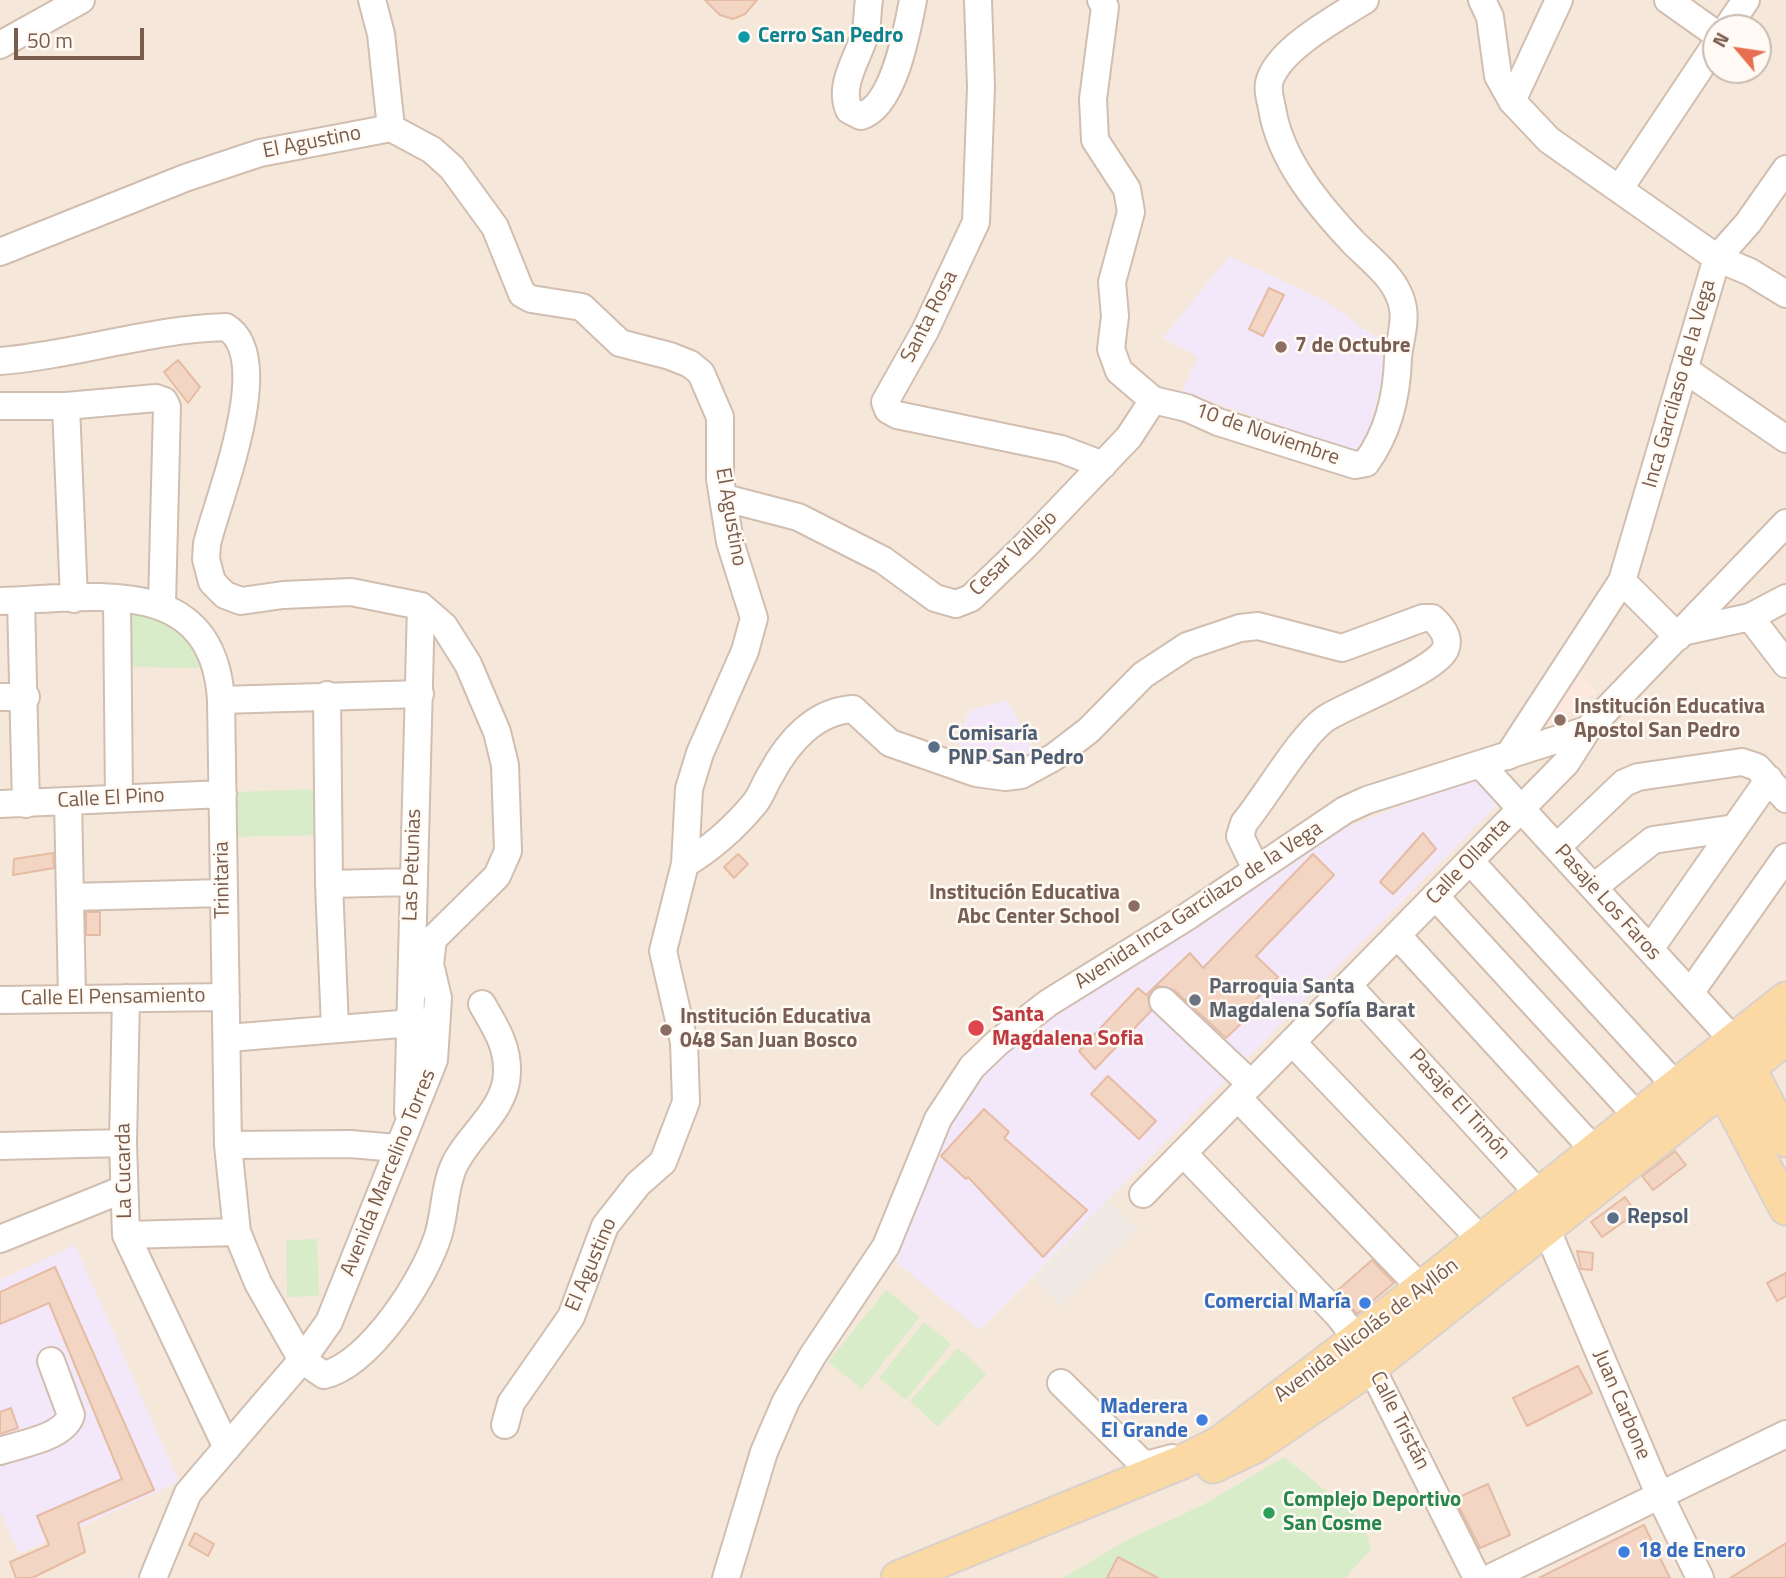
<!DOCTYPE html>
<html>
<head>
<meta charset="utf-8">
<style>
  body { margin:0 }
  #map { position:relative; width:1786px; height:1578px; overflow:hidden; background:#fdf6ec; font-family:"Titillium Web",sans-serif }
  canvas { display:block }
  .north { position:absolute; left:1702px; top:14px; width:70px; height:70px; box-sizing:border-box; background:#fffaf3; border:2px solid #cabbb1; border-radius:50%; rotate:299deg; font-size:19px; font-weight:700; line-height:28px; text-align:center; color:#7a5c4d }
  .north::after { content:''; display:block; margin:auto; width:24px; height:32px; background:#e76f51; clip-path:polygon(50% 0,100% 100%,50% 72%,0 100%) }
  .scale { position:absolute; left:14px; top:28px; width:130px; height:32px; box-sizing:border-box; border:4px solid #7a5c4d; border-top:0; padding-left:9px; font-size:21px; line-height:24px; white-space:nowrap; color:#7a5c4d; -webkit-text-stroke:5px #fffaf3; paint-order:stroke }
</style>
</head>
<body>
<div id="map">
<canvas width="1786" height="1578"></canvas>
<div class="north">N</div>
<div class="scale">50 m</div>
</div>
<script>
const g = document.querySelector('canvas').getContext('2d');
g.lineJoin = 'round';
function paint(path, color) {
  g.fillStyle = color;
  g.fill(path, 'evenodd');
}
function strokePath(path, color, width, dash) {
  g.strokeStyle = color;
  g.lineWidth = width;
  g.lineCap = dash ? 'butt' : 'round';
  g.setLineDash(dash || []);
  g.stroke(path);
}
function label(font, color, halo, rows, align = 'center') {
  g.font = font + ' "Titillium Web",sans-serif';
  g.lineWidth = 5;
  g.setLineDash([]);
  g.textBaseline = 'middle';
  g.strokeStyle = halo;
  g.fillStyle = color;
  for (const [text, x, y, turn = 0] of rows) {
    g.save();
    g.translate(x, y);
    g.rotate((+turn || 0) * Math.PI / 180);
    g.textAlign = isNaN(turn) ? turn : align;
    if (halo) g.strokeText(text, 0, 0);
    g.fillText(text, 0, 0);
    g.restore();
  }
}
paint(new Path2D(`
  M0,0H1786V1578H0ZM1716,28H1758V70H1716Z`), '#f5e8da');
paint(new Path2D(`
  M1580,673L1597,692L1559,719L1540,726L1538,720Z`), '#fde8e0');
paint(new Path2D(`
  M1108,1201L1138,1229L1061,1306L1033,1279Z`), '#efe9e4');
paint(new Path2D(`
  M1229,256L1324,300L1376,337L1387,361L1366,441L1355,452L1182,391L1198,357L1163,338Z
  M1007,700L1035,752L974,771L956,738L970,710Z
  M1474,778L1502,800L980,1330L896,1262L951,1116L986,1066L1103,972L1313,840Z
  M75,1245L179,1482L19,1554L0,1510V1280Z`), '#f3e8fa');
paint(new Path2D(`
  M131,608H155L199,651L201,668L126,667L124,621Z
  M316,789L317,835L236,837L235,792Z
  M317,1239L319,1296L287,1297L286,1240Z
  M886,1290L920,1317L862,1389L828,1362Z
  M924,1322L951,1344L906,1400L879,1378Z
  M958,1348L986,1374L938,1427L910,1401Z
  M1284,1457L1362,1520L1371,1549L1345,1578H1063L1129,1539L1203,1505Z`), '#d8ecc9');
const building = new Path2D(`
  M705,0H757L745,14L733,19L720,15Z
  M1269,288L1284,295L1263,336L1249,329Z
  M178,360L200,387L188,403L164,372Z
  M1423,833L1436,849L1393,894L1380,882Z
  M53,853L54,868L13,875L14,859Z
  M738,854L748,864L734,878L724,867Z
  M1313,854L1334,875L1256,956L1278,977L1245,1011L1249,1016L1226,1038L1174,990L1158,986L1148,997L1151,1011L1095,1069L1079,1051L1138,988L1146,995L1190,953L1203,968Z
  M86,912H100V935H86Z
  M1108,1076L1156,1121L1139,1139L1091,1094Z
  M984,1109L1009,1132L1004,1138L1087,1210L1043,1257L968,1177L966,1179L941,1156Z
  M1675,1151L1686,1165L1653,1190L1642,1176Z
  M1625,1197L1636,1213L1602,1237L1591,1222Z
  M1577,1251L1593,1253L1592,1270L1581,1269Z
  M1372,1260L1394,1283L1357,1314L1337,1291Z
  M55,1267L154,1490L78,1523L85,1552L32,1578H16L10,1562L49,1545L37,1516L122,1479L49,1303L0,1324V1292Z
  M1786,1273V1296L1777,1301L1767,1283Z
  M1578,1366L1592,1393L1527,1426L1513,1398Z
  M11,1408L18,1428L0,1434V1412Z
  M1488,1484L1510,1535L1480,1548L1455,1499Z
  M1644,1525L1670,1578H1539Z
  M195,1533L214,1544L208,1556L189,1545Z
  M1786,1543V1578H1730Z
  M1118,1557L1158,1578H1107Z`);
paint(building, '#f3d5c3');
strokePath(building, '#e6bba3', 2);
const minor = new Path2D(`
  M372,0L381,34L391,128
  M869,0C867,11 868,24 865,34C858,59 838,84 849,110L861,116C894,106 907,31 913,0
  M978,0L981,87L976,222L925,331L885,402L888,410L897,415L1061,449L1103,465
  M1101,0L1105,7L1093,99L1095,140L1127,189L1131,212L1112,282L1115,316L1111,349L1119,371L1153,400L1187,408L1218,422L1355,465L1366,463C1388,433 1397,395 1398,358C1400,336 1409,317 1399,295C1391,275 1369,258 1354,243C1319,206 1280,160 1272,108C1270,98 1266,87 1271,77C1284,46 1337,18 1365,0
  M1482,0L1490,17L1498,76L1512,101L1549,140L1717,258L1622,581L1508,756
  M1668,0L1716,34
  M1727,28L1746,0
  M0,45L81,0
  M1512,101L1559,0
  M1786,169L1748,223L1717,258L1750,272L1786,294
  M1620,188L1716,44
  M0,252L185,178L260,153L391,128L432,150L452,168L495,227L522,294L531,299L582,307L620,343L670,356L690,364L701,373L720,417V479L730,542L754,618L745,651L700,753L689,789L685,864L663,951L684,1042L686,1102L663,1162L638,1184L605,1226L571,1317L511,1403L505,1425
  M0,361C76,355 150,329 226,327C277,358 217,500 207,544L206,559L212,582L225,595L241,601L283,595L351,592L421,606L444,626L468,664L497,732L505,765L508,851L497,876L433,939L430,964L438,998L434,1060L329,1322L302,1360L188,1493L153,1578
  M1684,369L1786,439
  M0,406H66L156,398L164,401L167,407L162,605
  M66,406L74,599
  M725,498L798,517L883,560L935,598L956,604L971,598L1025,546L1129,437L1153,400
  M1622,581L1678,637
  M117,599L119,798
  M0,601C92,598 213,572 221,700L228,1145L237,1232L258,1283L302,1360L324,1375C370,1364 424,1280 438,1236C445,1214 444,1189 453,1168C467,1135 506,1111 507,1073C508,1045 495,1027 482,1004
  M21,601L26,804
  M1750,617L1786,664
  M1682,632L1750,617L1786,598
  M327,695L329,884L335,1027
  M0,697H26
  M221,700L420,694
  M1481,765L1734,1041
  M68,801L72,998
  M0,804L223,794
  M1557,847L1624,783L1638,777L1742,762L1757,767L1786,799
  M1470,861L1676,1086
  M685,864C710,849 736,826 755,803C762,794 765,783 771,774C788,742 815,711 853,709L890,743L976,773L1005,777L1021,775L1054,757L1089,730L1143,675L1187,646L1240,628L1258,626L1342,648L1423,618H1432C1441,626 1451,637 1445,650C1433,672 1351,703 1328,717C1303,732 1265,798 1244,823L1240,836L1256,869
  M329,884L412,882
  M1594,887L1653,840L1735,828
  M1435,896L1638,1117
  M70,897L223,893
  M1397,935L1595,1151
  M1650,949L1769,779
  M1348,985L1540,1195
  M1690,993L1786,857
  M126,998L123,1143L126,1235L227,1448
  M0,1000L226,997
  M1163,1001L1251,1084
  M228,1038L425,1022
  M1292,1042L1483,1242
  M1238,1098L1422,1289
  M408,1112L421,606
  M228,1145L350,1144L397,1148
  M0,1146L123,1143
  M1183,1153L1338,1315L1357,1339L1477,1578
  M1143,1194L1566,763L1587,730L1786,523
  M1547,1230L1659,1494L1700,1578
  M126,1235L237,1232
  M0,1239L124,1189
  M1061,1383L1141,1462L1150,1464L1172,1458
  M0,1451C20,1444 64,1438 71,1415L51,1361
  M726,1578L764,1452L786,1401L813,1355L886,1246L938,1119L972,1067L997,1043L1048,1003L1185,918L1345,810L1367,800L1587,730
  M1490,1578L1786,1434`);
const major = new Path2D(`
  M1739,1049L1786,1140
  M1713,1069L1786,1208
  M1213,1466L1255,1446L1371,1367L1786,1038
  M898,1578L1182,1462L1220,1443L1357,1339L1786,999`);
strokePath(minor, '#d1beb0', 30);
strokePath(major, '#dad1cd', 37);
strokePath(minor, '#fff', 26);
strokePath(major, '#fbd9a5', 33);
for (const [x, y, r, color] of [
  [744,37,7,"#0f9aa8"],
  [1281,347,7,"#8d6e63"],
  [1560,720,7,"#8d6e63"],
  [934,747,7,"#5c6f8a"],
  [1134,906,7,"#8d6e63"],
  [1195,1000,7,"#6b7280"],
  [976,1028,9,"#e0444e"],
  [666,1030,7,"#8d6e63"],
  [1613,1218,7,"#5c6f8a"],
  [1365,1303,7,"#3f7fe0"],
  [1202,1420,7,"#3f7fe0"],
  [1269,1513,7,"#2e9e5b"],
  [1624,1552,7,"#3f7fe0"]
]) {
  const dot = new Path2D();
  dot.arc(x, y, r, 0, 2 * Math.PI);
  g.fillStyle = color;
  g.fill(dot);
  strokePath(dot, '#fffaf3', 2.5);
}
label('bold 21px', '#0d838f', '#fffaf3', [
  ["Cerro San Pedro",758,37]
], 'left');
label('21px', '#7a5c4d', '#fffaf3', [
  ["El Agustino",312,143,-11],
  ["Santa Rosa",930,317,-63],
  ["Inca Garcilaso de la Vega",1680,384,-74],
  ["10 de Noviembre",1267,435,19],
  ["El Agustino",730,517,80],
  ["Cesar Vallejo",1014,554,-44],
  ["Calle El Pino",111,799,-3],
  ["Calle Ollanta",1469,862,-46],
  ["Las Petunias",413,865,-88],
  ["Trinitaria",223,880,-91],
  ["Pasaje Los Faros",1607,903,48],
  ["Avenida Inca Garcilazo de la Vega",1199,906,-33],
  ["Calle El Pensamiento",113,998,-1],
  ["Pasaje El Timón",1459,1105,48],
  ["La Cucarda",125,1171,-91],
  ["Avenida Marcelino Torres",389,1173,-68],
  ["El Agustino",592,1265,-67],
  ["Avenida Nicolás de Ayllón",1367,1331,-37],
  ["Juan Carbone",1621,1405,67],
  ["Calle Tristán",1399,1421,63]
]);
label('bold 21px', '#785e54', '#fffaf3', [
  ["7 de Octubre",1295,347],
  ["Institución Educativa",1574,708],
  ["Apostol San Pedro",1574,732],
  ["Institución Educativa",1120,894,"right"],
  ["Abc Center School",1120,918,"right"],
  ["Institución Educativa",680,1018],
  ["048 San Juan Bosco",680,1042]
], 'left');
label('bold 21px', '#4e5e75', '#fffaf3', [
  ["Comisaría",948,735],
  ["PNP San Pedro",948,759],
  ["Repsol",1627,1218]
], 'left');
label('bold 21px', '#5b616d', '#fffaf3', [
  ["Parroquia Santa",1209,988],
  ["Magdalena Sofía Barat",1209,1012]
], 'left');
label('bold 21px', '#be3a42', '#fffaf3', [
  ["Santa",992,1016],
  ["Magdalena Sofia",992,1040]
], 'left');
label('bold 21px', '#366cbe', '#fffaf3', [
  ["Comercial María",1351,1303],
  ["Maderera",1188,1408],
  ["El Grande",1188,1432],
  ["18 de Enero",1638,1552,"left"]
], 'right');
label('bold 21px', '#27864d', '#fffaf3', [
  ["Complejo Deportivo",1283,1501],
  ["San Cosme",1283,1525]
], 'left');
</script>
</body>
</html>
